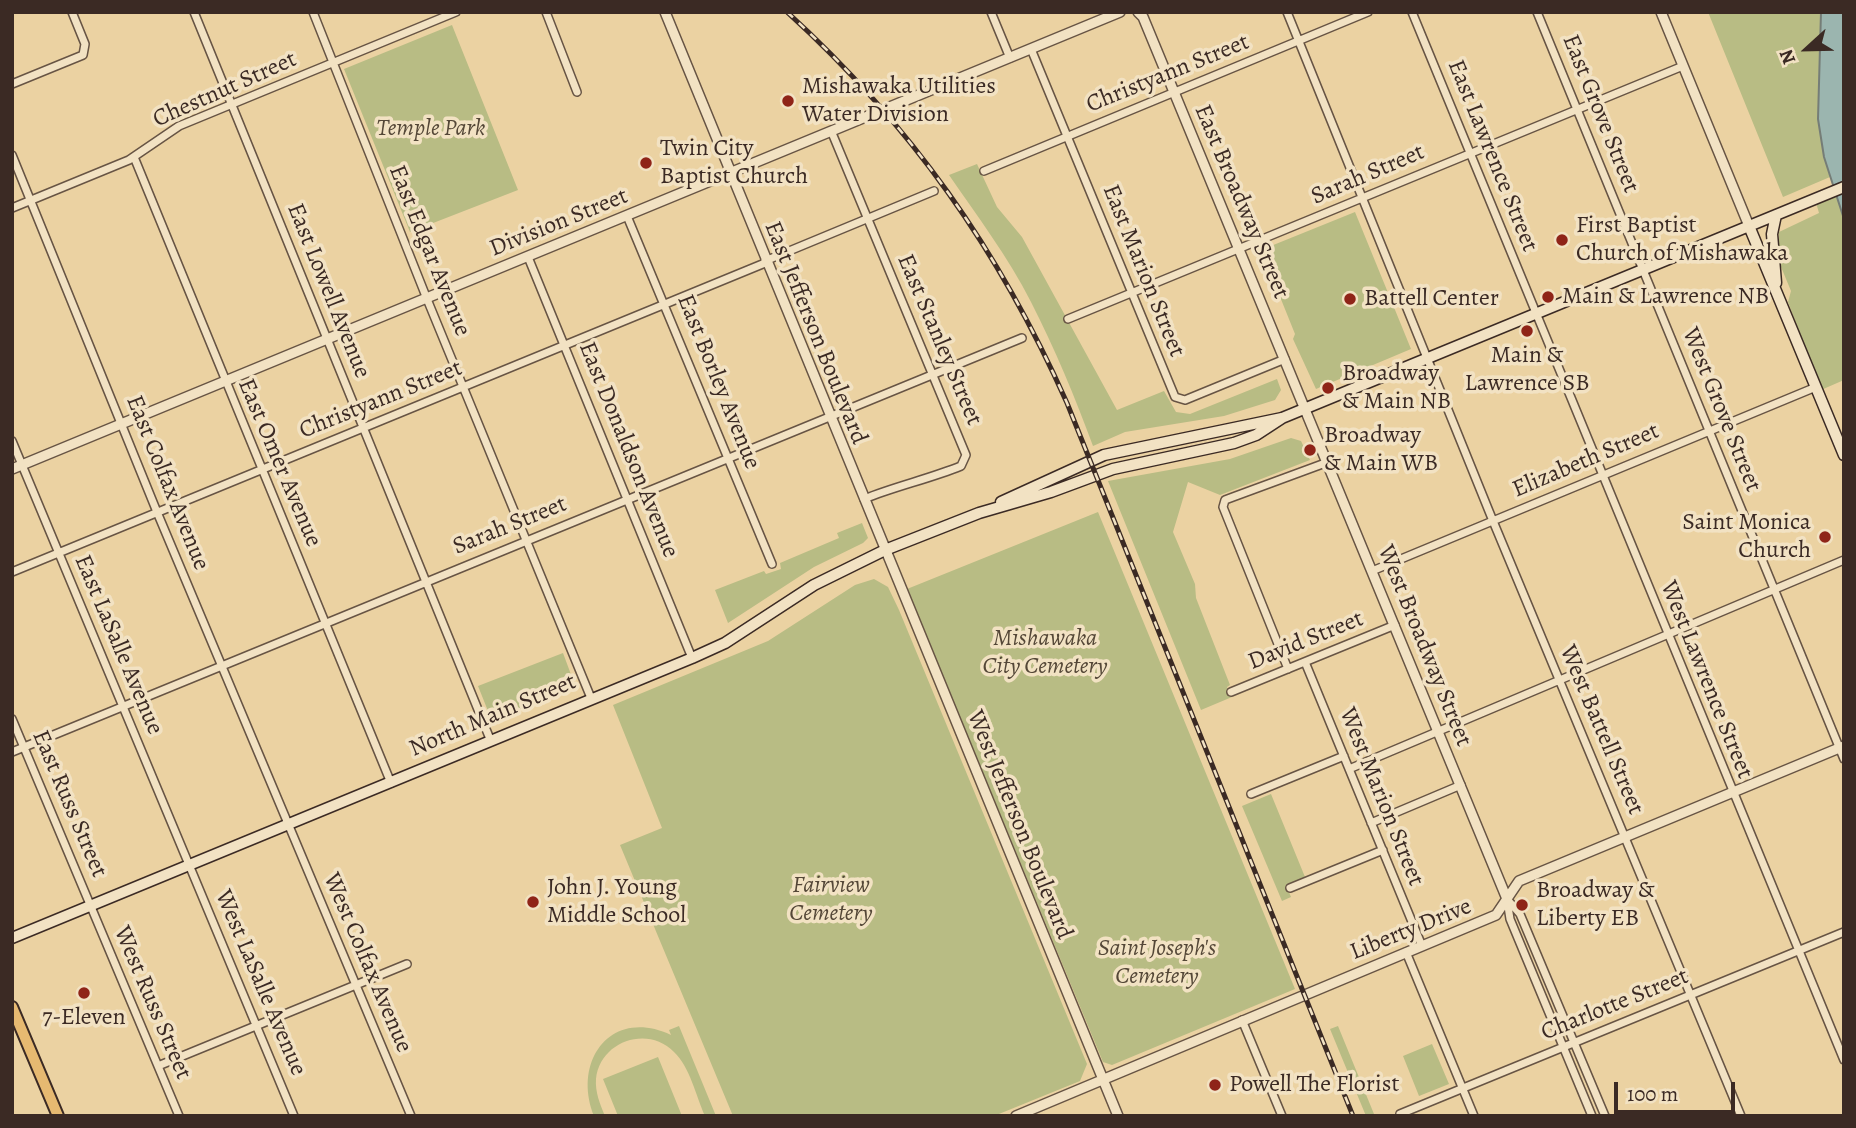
<!DOCTYPE html>
<html>
<head>
<meta charset="utf-8">
<style>
  body { margin:0 }
  #map { position:relative; width:1856px; height:1128px; overflow:hidden; background:#ebd2a2; font-family:Alegreya,serif }
  canvas { display:block }
  .frame { position:absolute; inset:0; border:14px solid #3b2a24; pointer-events:none }
  .north { position:absolute; left:1772px; top:14px; width:70px; height:70px; -webkit-text-stroke:5px #f2e2c3; paint-order:stroke; rotate:248deg; font-size:19px; font-weight:700; line-height:28px; text-align:center; color:#3b2a24 }
  .north::after { content:''; display:block; margin:auto; width:24px; height:32px; background:#3b2a24; clip-path:polygon(50% 0,100% 100%,50% 72%,0 100%) }
  .scale { position:absolute; left:1614px; top:1082px; width:121px; height:32px; box-sizing:border-box; border:4px solid #3b2a24; border-top:0; padding-left:9px; font-size:21px; line-height:24px; white-space:nowrap; color:#3b2a24; -webkit-text-stroke:5px #f2e2c3; paint-order:stroke }
</style>
</head>
<body>
<div id="map">
<canvas width="1856" height="1128"></canvas>
<div class="frame"></div>
<div class="north">N</div>
<div class="scale">100 m</div>
</div>
<script>
const g = document.querySelector('canvas').getContext('2d');
g.lineJoin = 'round';
function paint(path, color) {
  g.fillStyle = color;
  g.fill(path, 'evenodd');
}
function strokePath(path, color, width, dash) {
  g.strokeStyle = color;
  g.lineWidth = width;
  g.lineCap = dash ? 'butt' : 'round';
  g.setLineDash(dash || []);
  g.stroke(path);
}
function label(font, color, halo, rows, align = 'center') {
  g.font = font + ' Alegreya,serif';
  g.lineWidth = 7;
  g.setLineDash([]);
  g.textBaseline = 'middle';
  g.strokeStyle = halo;
  g.fillStyle = color;
  for (const [text, x, y, turn = 0] of rows) {
    g.save();
    g.translate(x, y);
    g.rotate((+turn || 0) * Math.PI / 180);
    g.textAlign = isNaN(turn) ? turn : align;
    if (halo) g.strokeText(text, 0, 0);
    g.fillText(text, 0, 0);
    g.restore();
  }
}
paint(new Path2D(`
  M1708,12H1821L1824,157L1830,177L1783,197Z
  M452,25L518,190L410,232L344,69Z
  M977,164L997,207L1022,237L1117,410L1164,391L1176,412L1190,414L1277,379L1281,390L1275,400L1224,416L1125,432L1093,446C1075,397 1055,349 1031,302C1008,257 978,217 949,175Z
  M1836,192L1844,219V380L1821,390L1788,302L1791,291L1779,262V232L1819,213L1815,199Z
  M1355,212L1411,349L1316,389L1293,339L1295,334L1264,257L1256,252Z
  M1291,438L1301,441L1310,460L1220,495L1188,482L1173,532L1195,584L1196,598L1230,685L1227,687L1232,697L1201,710L1108,481L1230,459Z
  M1098,512L1295,989L1112,1065L1103,1062L907,589Z
  M862,523L868,538L863,543L814,567L728,623L715,590L764,571L766,574L781,569L780,563L839,538L837,533Z
  M874,579L888,587L899,610L1087,1064L1080,1081L994,1116H733L620,845L662,828L613,705L768,641L855,585Z
  M563,653L576,688L492,721L478,686Z
  M1271,794L1305,877L1286,885L1291,897L1282,901L1242,806Z
  M679,1026L716,1116H705C696,1096 690,1067 674,1052C648,1025 600,1041 596,1079C595,1092 600,1104 605,1116H594C572,1061 611,1007 671,1035L669,1030Z
  M1338,1026L1374,1114L1366,1116L1330,1029Z
  M1432,1044L1449,1084L1419,1096L1403,1056Z
  M658,1057L682,1116H618L603,1079Z`), '#b8bc84');
const water = new Path2D(`
  M1821,12H1844V219L1824,157L1818,119Z`);
paint(water, '#9bb5af');
strokePath(water, '#757d77', 2);
const minor = new Path2D(`
  M194,12L490,739
  M313,12L427,299L591,698
  M546,12L577,92
  M991,12L1010,58
  M1287,12L1493,521L1741,1116
  M1412,12L1844,1060
  M1537,12L1844,759
  M1031,49L1175,397L1185,400L1285,359
  M12,84L83,55L85,44L72,12
  M832,133L966,455L961,466C929,479 896,486 864,499
  M12,155L157,512L411,1116
  M134,157L391,783
  M984,171L1368,12
  M12,208L129,160L179,126L456,12
  M627,216L772,564
  M528,257L692,658
  M765,261L934,191
  M1068,319L1683,66
  M12,441L294,1116
  M1372,571L1816,387
  M12,572L765,263
  M1305,662L1422,946
  M1288,669L1223,507L1225,500L1233,497L1328,462
  M1231,692L1395,625
  M12,719L179,1116
  M12,752L1022,338
  M1349,769L1844,560
  M1251,794L1344,756
  M1371,823L1461,785
  M1290,888L1383,850
  M1507,899L1520,914L1605,1116
  M1507,900L1510,919L1592,1116
  M1406,952L1474,1116
  M1242,1020L1282,1116
  M158,1066L407,964
  M1400,1114L1844,932`);
const tertiary = new Path2D(`
  M665,12L1118,1116
  M1138,12L1143,17L1174,92L1507,899
  M1661,12L1749,226
  M12,469L1120,12
  M1016,1116L1496,915L1519,881L1844,746`);
const secondary = new Path2D(`
  M1749,226L1844,455
  M1776,283L1772,234L1776,215
  M1001,502L1104,455L1282,418L1844,187
  M12,938L692,658L725,643L814,585L885,550L979,513L1051,492L1113,469L1234,443L1256,435L1282,418`);
const primary = new Path2D(`
  M12,1007L58,1116`);
strokePath(minor, '#675444', 10);
strokePath(tertiary, '#675444', 12);
strokePath(secondary, '#3b2a24', 13);
strokePath(primary, '#3b2a24', 14);
strokePath(minor, '#f2e2c3', 7);
strokePath(tertiary, '#f2e2c3', 9);
strokePath(secondary, '#f2e2c3', 10);
strokePath(primary, '#e6b971', 10);
const rail = new Path2D(`
  M787,12C911,125 999,250 1067,403L1353,1116`);
strokePath(rail, '#3b2a24', 5);
strokePath(rail, '#f2e2c3', 2.5, [8]);
for (const [x, y, r, color] of [
  [788,101,7,"#8f2418"],
  [646,163,7,"#8f2418"],
  [1562,240,7,"#8f2418"],
  [1548,297,7,"#8f2418"],
  [1350,299,7,"#8f2418"],
  [1527,331,7,"#8f2418"],
  [1328,388,7,"#8f2418"],
  [1310,450,7,"#8f2418"],
  [1825,537,7,"#8f2418"],
  [533,902,7,"#8f2418"],
  [1522,905,7,"#8f2418"],
  [84,993,7,"#8f2418"],
  [1215,1085,7,"#8f2418"]
]) {
  const dot = new Path2D();
  dot.arc(x, y, r, 0, 2 * Math.PI);
  g.fillStyle = color;
  g.fill(dot);
  strokePath(dot, '#f2e2c3', 2.5);
}
label('24px', '#3b2a24', '#f2e2c3', [
  ["Christyann Street",1168,74,-22],
  ["Chestnut Street",225,90,-24],
  ["East Grove Street",1600,114,68],
  ["East Lawrence Street",1492,156,68],
  ["Sarah Street",1368,175,-23],
  ["East Broadway Street",1241,202,67],
  ["Division Street",559,223,-22],
  ["East Edgar Avenue",429,251,68],
  ["East Marion Street",1143,271,68],
  ["East Lowell Avenue",328,291,68],
  ["East Jefferson Boulevard",815,333,68],
  ["East Stanley Street",939,340,67],
  ["East Borley Avenue",718,382,68],
  ["Christyann Street",381,400,-22],
  ["West Grove Street",1721,410,68],
  ["East Donaldson Avenue",628,450,68],
  ["Elizabeth Street",1586,461,-23],
  ["East Omer Avenue",279,463,67],
  ["East Colfax Avenue",167,483,68],
  ["Sarah Street",510,526,-22],
  ["David Street",1306,641,-22],
  ["East LaSalle Avenue",118,645,67],
  ["West Broadway Street",1424,646,68],
  ["West Lawrence Street",1706,680,68],
  ["North Main Street",493,716,-23],
  ["West Battell Street",1601,730,67],
  ["West Marion Street",1381,797,68],
  ["East Russ Street",69,804,67],
  ["West Jefferson Boulevard",1019,825,68],
  ["Liberty Drive",1411,930,-22],
  ["West Colfax Avenue",367,963,67],
  ["West LaSalle Avenue",260,983,67],
  ["West Russ Street",152,1003,67],
  ["Charlotte Street",1615,1005,-22]
]);
label('24px', '#3b2a24', '#f2e2c3', [
  ["Mishawaka Utilities",802,87],
  ["Water Division",802,115],
  ["Twin City",660,149],
  ["Baptist Church",660,177],
  ["First Baptist",1576,226],
  ["Church of Mishawaka",1576,254],
  ["Main & Lawrence NB",1562,297],
  ["Battell Center",1364,299],
  ["Main &",1527,356,"center"],
  ["Lawrence SB",1527,384,"center"],
  ["Broadway",1342,374],
  ["& Main NB",1342,402],
  ["Broadway",1324,436],
  ["& Main WB",1324,464],
  ["Saint Monica",1811,523,"right"],
  ["Church",1811,551,"right"],
  ["John J. Young",547,888],
  ["Middle School",547,916],
  ["Broadway &",1536,891],
  ["Liberty EB",1536,919],
  ["7-Eleven",84,1018,"center"],
  ["Powell The Florist",1229,1085]
], 'left');
label('italic 24px', '#544737', '#f2e2c3', [
  ["Temple Park",431,129],
  ["Mishawaka",1045,639],
  ["City Cemetery",1045,667],
  ["Fairview",831,886],
  ["Cemetery",831,914],
  ["Saint Joseph's",1157,949],
  ["Cemetery",1157,977]
]);
</script>
</body>
</html>
